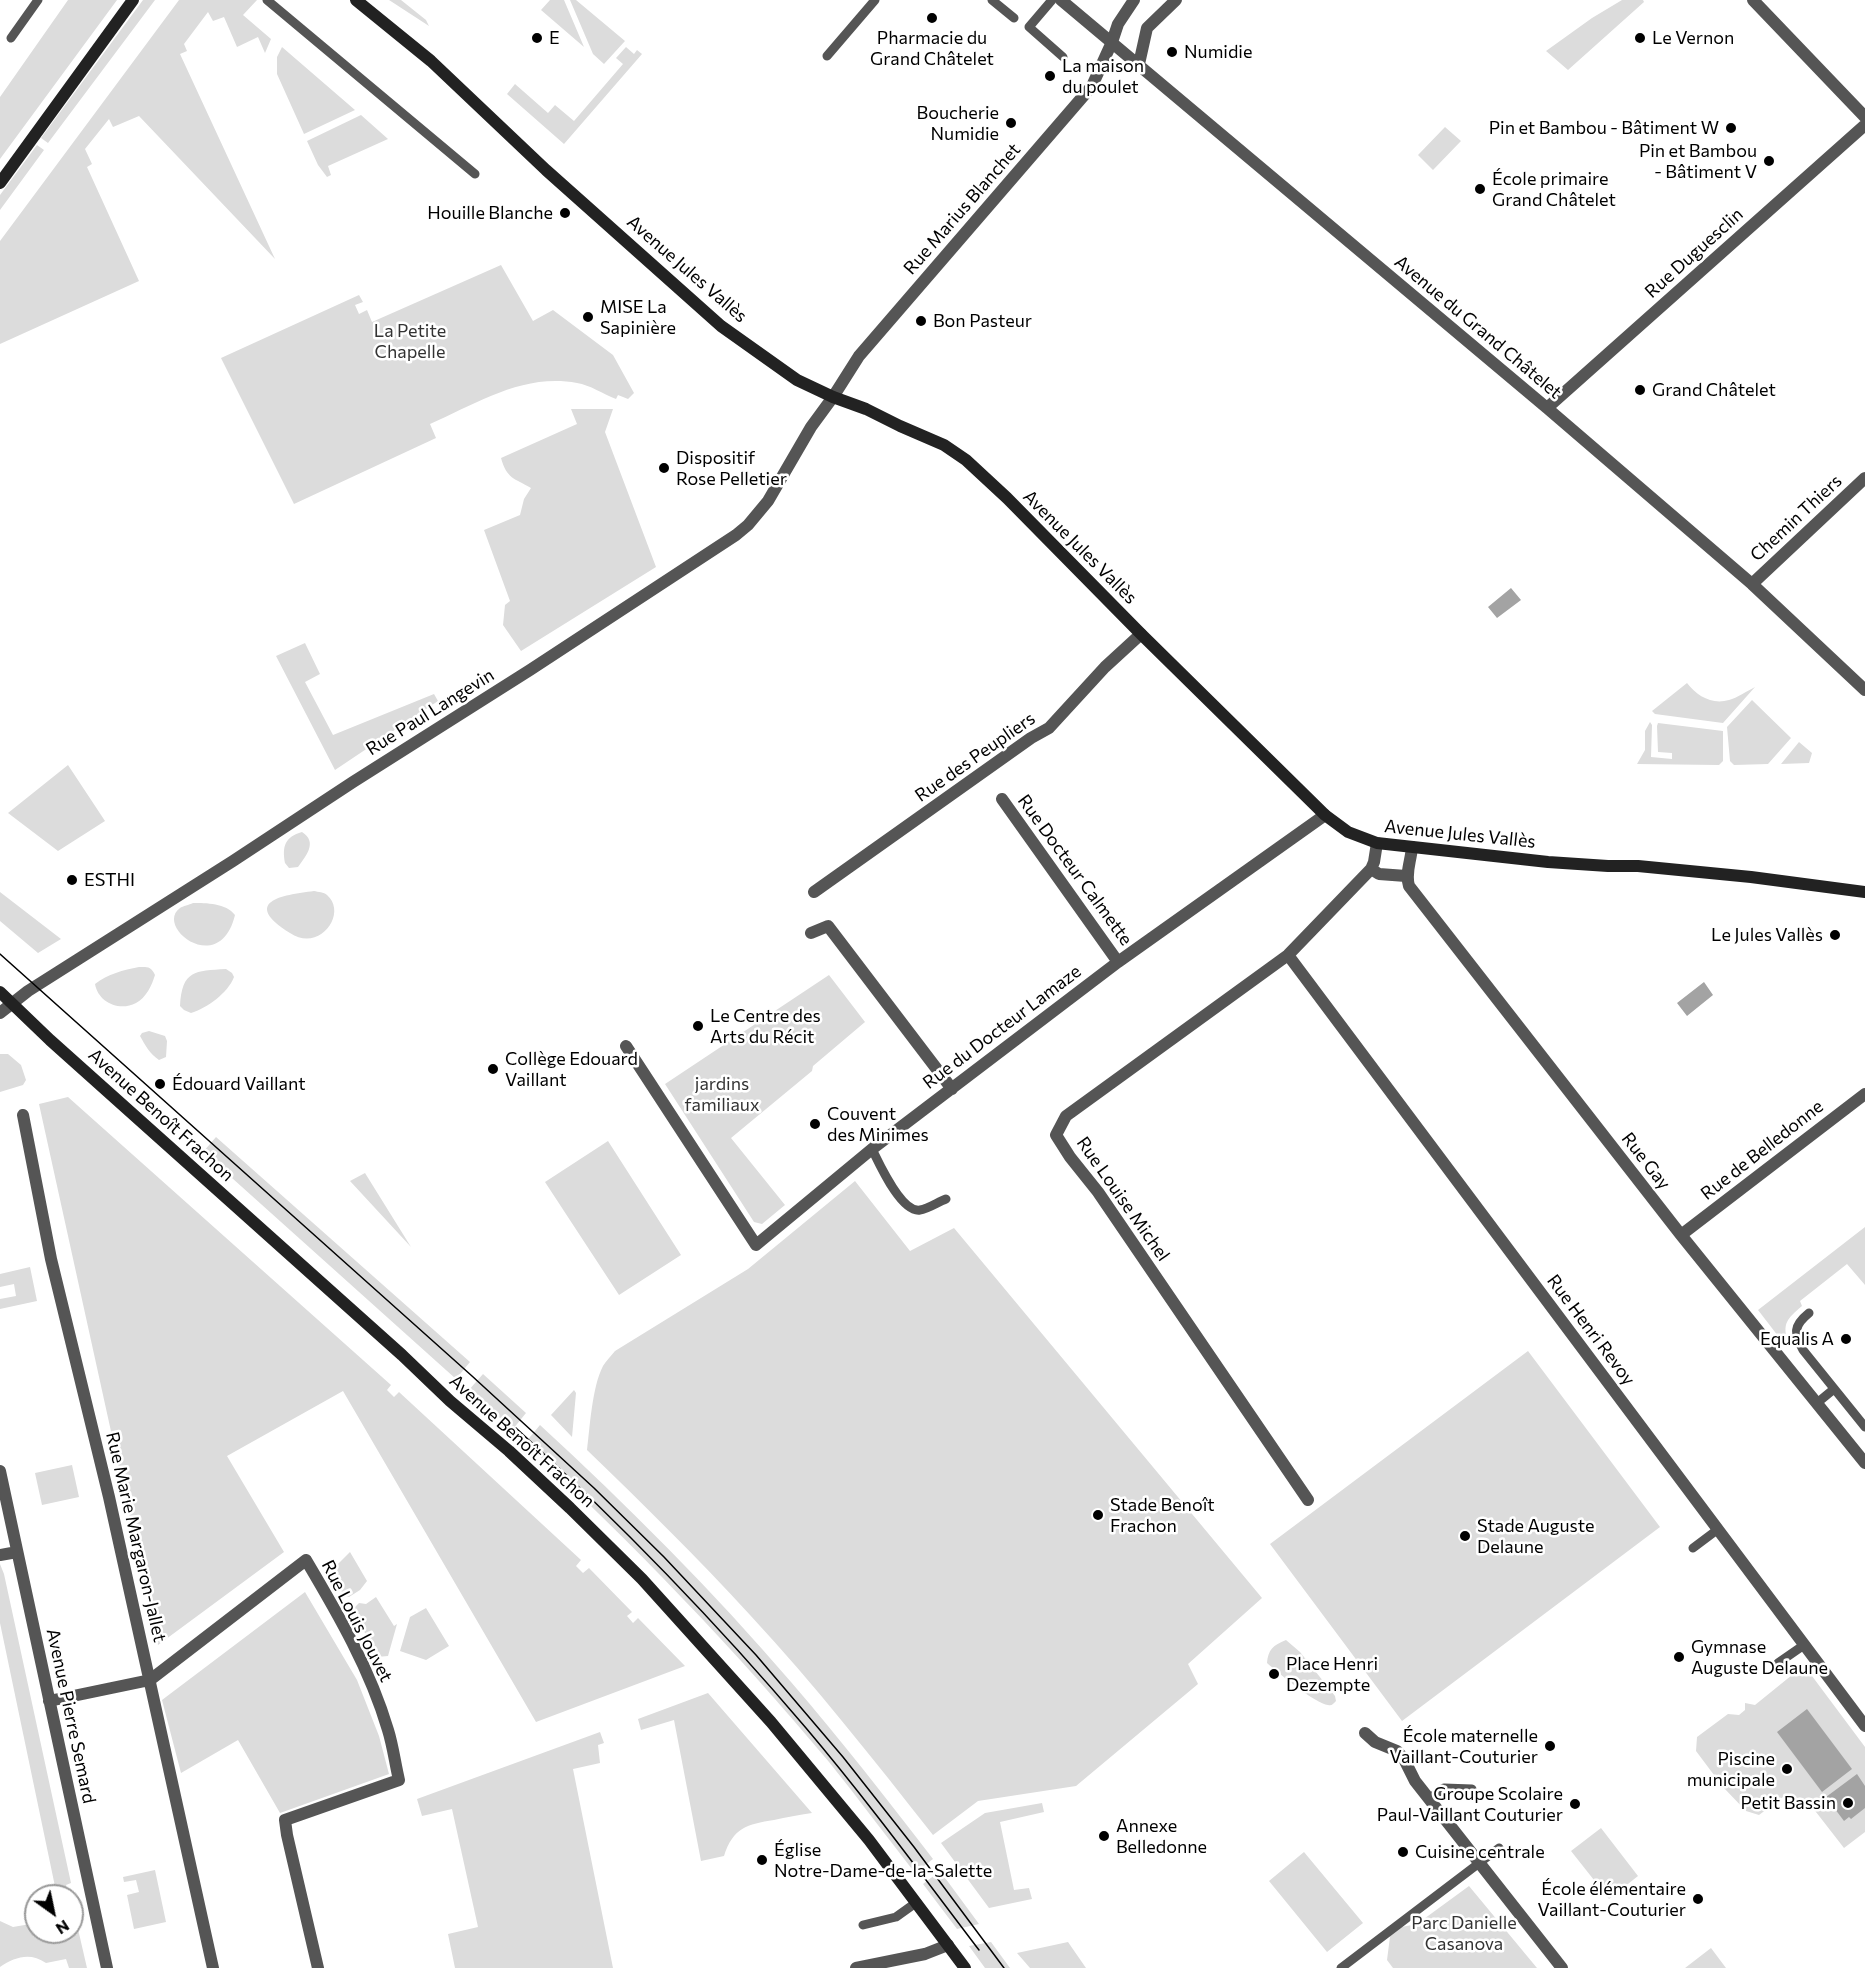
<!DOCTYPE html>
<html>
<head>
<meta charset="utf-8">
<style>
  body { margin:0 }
  #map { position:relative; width:1865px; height:1968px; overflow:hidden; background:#fff; font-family:Commissioner,sans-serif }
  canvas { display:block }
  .north { position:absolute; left:24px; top:1884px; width:60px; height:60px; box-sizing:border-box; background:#fff; border:2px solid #999; border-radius:50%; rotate:147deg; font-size:16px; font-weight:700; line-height:24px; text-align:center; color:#000 }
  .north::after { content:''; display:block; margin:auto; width:21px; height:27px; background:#000; clip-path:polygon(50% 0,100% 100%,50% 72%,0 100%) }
</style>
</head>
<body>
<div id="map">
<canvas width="1865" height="1968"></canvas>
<div class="north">N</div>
</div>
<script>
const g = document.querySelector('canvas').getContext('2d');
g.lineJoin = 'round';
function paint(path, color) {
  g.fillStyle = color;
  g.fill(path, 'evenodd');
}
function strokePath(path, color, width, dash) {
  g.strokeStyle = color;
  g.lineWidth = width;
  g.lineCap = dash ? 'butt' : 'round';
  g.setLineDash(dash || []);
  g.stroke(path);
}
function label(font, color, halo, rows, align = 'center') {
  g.font = font + ' Commissioner,sans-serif';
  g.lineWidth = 5;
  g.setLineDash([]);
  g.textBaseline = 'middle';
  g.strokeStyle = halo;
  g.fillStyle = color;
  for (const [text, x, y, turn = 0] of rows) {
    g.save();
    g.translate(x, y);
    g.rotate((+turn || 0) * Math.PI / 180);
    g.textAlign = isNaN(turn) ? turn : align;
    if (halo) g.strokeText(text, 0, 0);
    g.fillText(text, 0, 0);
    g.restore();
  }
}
paint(new Path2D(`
  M68,0H117L0,159V97Z
  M143,0H155L48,143L41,138Z
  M179,0H257L243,15L271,39L265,53L258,37L237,47L224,17L213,21L208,12L184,44L187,51L180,54L275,259L139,116L113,127L109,119L85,149L92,164L87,167L139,281L0,344V241Z
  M389,0H401L426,20L429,26Z
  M550,0H564L584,47L541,10Z
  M570,0H576L625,41L604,64L593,54Z
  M1622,0H1643L1644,2L1568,70L1546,51L1592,18Z
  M282,47L355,110L304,134L277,74V57Z
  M626,47L634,54L637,50L642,54L564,144L507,94L515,84L548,113L555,105L574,121L623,64L616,58Z
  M361,115L388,139L328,166L331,175L327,177L318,165L307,141Z
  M1445,127L1461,141L1433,170L1418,155Z
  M37,145L44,150L0,210V195Z
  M501,265L533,321L553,310L613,355L634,393L628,399L618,395L616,399C603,394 590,385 577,383C523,373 478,403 430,424L436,438L294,504L221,358L359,295L363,302L355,305L359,314L367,310L372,322Z
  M571,409H613L605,432L656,567L521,651L503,625L505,605L510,601L484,530L520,515L524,499L531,488C514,478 507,479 501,458L577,424Z
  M305,643L320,674L305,682L333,735L434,694L438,701L335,770L276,656Z
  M1687,683C1697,696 1712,705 1729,700C1737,698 1747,691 1755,687L1723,723L1655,714L1652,711Z
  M1752,700L1791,738L1768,764L1734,765L1730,761L1727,727Z
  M1650,722L1652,725L1651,757L1672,759V753L1658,752L1657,726L1658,723L1723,731V761L1719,765L1637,764L1645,750V731Z
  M1799,742L1812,753L1809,763L1781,764Z
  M68,765L105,821L58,851L8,813Z
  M302,832C318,842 306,856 298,867L289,868L285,863C282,846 285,837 302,832Z
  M314,891C318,892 324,892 327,895C348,913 320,953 290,933C241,902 281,895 314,891Z
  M0,892L61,939L38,953L0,921Z
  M193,903C206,903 226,903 235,915C220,978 154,927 180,908C183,906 189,905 193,903Z
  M139,967C147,967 151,966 155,975C152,985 146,998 136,1003C119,1012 98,1002 95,984C108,974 123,970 139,967Z
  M226,969L232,973L234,977C228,993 207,1008 191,1013L184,1010L180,1006C182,970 195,971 226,969Z
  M829,975L865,1022L813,1066L812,1071L731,1138L785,1205L762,1224L754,1222L665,1084Z
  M149,1031L165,1036L167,1041L166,1057L159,1060C150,1054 145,1045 140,1036L142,1033Z
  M0,1054H8L21,1065L26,1080L23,1085L0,1092Z
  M68,1097L391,1385L387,1390L394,1397L399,1392L581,1560L576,1566L583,1573L589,1568L632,1612L627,1616L633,1623L638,1618L685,1666L536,1722L343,1391L227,1456L284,1552L158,1645L39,1104Z
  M216,1137L470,1362L456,1379L203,1152Z
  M608,1141L681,1255L619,1295L545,1182Z
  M365,1173L411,1247L350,1181Z
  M855,1181L910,1251L954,1228L1262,1598L1188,1664L1198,1684L1076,1786L978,1801L933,1835C874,1760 815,1685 750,1615C698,1558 643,1504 587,1450C590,1427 592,1387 603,1366C606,1361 611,1356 615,1351L748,1269Z
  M1865,1227V1285L1847,1264L1800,1301L1802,1306C1787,1319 1782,1323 1788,1343L1785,1345L1758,1310Z
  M30,1267L37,1301L0,1309V1299L16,1296L14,1284L0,1287V1274Z
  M1528,1351L1660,1527L1402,1721L1270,1544Z
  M483,1374L526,1413L513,1429L468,1391Z
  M574,1390L576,1393L572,1437L551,1415Z
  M540,1425C628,1506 713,1591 791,1682C841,1740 887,1799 933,1859L915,1873C886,1836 858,1798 829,1762C735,1649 632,1543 525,1443Z
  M72,1465L79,1497L42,1505L35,1473Z
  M350,1552L367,1581L360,1590L349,1597L344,1596L331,1571Z
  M0,1564L4,1574L71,1883L66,1885L70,1896H57L0,1623Z
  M305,1592L357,1680L379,1736L389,1774L280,1813L238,1740L181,1773L162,1700Z
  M376,1597L394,1626L397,1624L388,1656L377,1657L353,1609L359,1603L366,1604Z
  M426,1608L449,1646L426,1660L400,1651L410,1617Z
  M1286,1640L1300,1652L1335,1696L1336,1701C1333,1704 1332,1706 1328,1705C1316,1704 1277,1672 1267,1663C1268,1650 1273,1645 1286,1640Z
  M1792,1675L1812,1676L1865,1747V1832L1844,1848L1809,1803L1783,1797L1759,1815L1746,1811L1723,1787L1696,1751L1697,1737L1728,1714L1739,1715L1745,1710V1703L1755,1705Z
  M708,1693L812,1813C799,1815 786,1817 774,1820C747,1824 733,1828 724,1856L701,1861L674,1720L641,1730L638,1719Z
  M600,1732L604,1743L598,1745L600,1763L573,1769L613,1968H455L448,1934L478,1927L452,1809L422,1816L417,1799Z
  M1042,1803L1044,1812L1000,1822L1014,1890L1029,1888L1032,1899L989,1908L941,1843L985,1813Z
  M1601,1828L1638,1876L1609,1899L1571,1851Z
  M1304,1852L1363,1923L1327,1952L1269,1881Z
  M155,1870L166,1922L134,1929L127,1895L139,1892L136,1880L124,1882L123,1877Z
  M940,1871L979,1924L957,1929L923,1884Z
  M1469,1886L1537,1968H1393L1387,1960L1391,1929L1417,1924Z
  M0,1921L13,1927L36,1923V1932H72V1926L78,1929L87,1968H69L66,1959L46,1963C30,1952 15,1957 0,1967Z
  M991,1942L1010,1968H985L969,1946Z
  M1068,1942L1086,1968H1030L1017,1953Z
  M1711,1948L1726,1968H1685Z`), '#dcdcdc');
paint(new Path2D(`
  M1511,588L1521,600L1497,618L1488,607Z
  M1704,982L1713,995L1687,1016L1677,1003Z
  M1807,1709L1852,1769L1822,1792L1777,1732Z
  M1857,1774L1865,1786V1808L1851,1819L1849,1817L1844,1821L1826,1797Z`), '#a3a3a3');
strokePath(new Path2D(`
  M267,0L475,174
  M992,0L1014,18
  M1052,0L1029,27L1063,57
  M11,38L38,0
  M827,56L875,0
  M872,1149C879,1163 901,1213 920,1210C928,1209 938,1202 946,1199
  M1809,1313C1793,1326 1794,1333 1803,1350L1865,1427
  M1817,1403L1834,1389
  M1693,1548L1717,1530
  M1778,1663L1804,1645
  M1429,1799L1444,1788L1472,1789
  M863,1925L896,1917L917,1902
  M1341,1968L1499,1848`), '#555', 9);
strokePath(new Path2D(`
  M1061,0L1547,408L1752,584L1865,690
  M1753,0L1865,117
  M1139,64L1147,28L1176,0
  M1547,408L1865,125
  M1752,584L1865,478
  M1002,799L1118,962
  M1412,847C1411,861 1405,873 1409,886L1681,1235L1865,1463
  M1371,869L1379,874L1406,876
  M814,892L1031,738L1049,728L1105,667L1141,634
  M811,933L828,926L952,1089
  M1288,955L1865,1726
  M0,1013L28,991L233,861L353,782L530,670L736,535L748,525L768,501L811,427L833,397L859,356L1092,86L1112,42L1118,24L1134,0
  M626,1046L756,1245L872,1149L1118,962L1325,815
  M23,1115L51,1259L109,1497L213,1968
  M1681,1235L1865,1094
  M0,1471L107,1968
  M1308,1500L1098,1192L1070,1157L1056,1135L1066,1116L1288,955L1371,869L1374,862L1377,843
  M0,1555L17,1552
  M49,1701L150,1680L306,1560C338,1614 370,1669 388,1730C393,1746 395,1763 399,1780L285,1820L287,1835L318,1968
  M1365,1733L1375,1742L1397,1751L1404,1759L1415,1781L1562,1968
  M856,1968L925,1954L948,1945`), '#555', 12);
strokePath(new Path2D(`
  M356,0L431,61L546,170L721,326L797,380L833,397L866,409L900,426L944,445L966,460L1007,498L1141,634L1325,815L1348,832L1377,843L1548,862L1608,866H1638L1751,877L1865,892
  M0,183L133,0
  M0,992L50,1040L402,1355L450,1401L509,1451L570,1508L642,1579L771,1722L869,1840L965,1968`), '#222', 12);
strokePath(new Path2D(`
  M0,954L472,1376L594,1488L664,1557L756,1655L843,1757L914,1847L1004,1968
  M516,1428C619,1522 716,1622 806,1728C867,1800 922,1875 979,1950`), '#000', 1.5);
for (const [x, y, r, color] of [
  [932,18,6,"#000"],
  [537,38,6,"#000"],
  [1640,38,6,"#000"],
  [1172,52,6,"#000"],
  [1050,76,6,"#000"],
  [1011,123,6,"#000"],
  [1731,128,6,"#000"],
  [1769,161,6,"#000"],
  [1480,189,6,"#000"],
  [565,213,6,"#000"],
  [588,317,6,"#000"],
  [921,321,6,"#000"],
  [1640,390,6,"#000"],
  [664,468,6,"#000"],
  [72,880,6,"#000"],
  [1835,935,6,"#000"],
  [698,1026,6,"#000"],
  [493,1069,6,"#000"],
  [160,1084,6,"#000"],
  [815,1124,6,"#000"],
  [1846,1339,6,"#000"],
  [1098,1515,6,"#000"],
  [1465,1536,6,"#000"],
  [1679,1657,6,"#000"],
  [1274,1674,6,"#000"],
  [1550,1746,6,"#000"],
  [1787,1769,6,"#000"],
  [1848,1803,6,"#000"],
  [1575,1804,6,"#000"],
  [1104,1836,6,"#000"],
  [1403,1852,6,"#000"],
  [762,1860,6,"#000"],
  [1698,1899,6,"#000"]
]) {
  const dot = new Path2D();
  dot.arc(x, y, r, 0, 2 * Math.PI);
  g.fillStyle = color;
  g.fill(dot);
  strokePath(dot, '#fff', 2);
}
label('18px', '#000', '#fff', [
  ["E",549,38],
  ["Pharmacie du",932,38,"center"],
  ["Grand Châtelet",932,59,"center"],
  ["Le Vernon",1652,38],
  ["Numidie",1184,52],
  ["La maison",1062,66],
  ["du poulet",1062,87],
  ["Boucherie",999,113,"right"],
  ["Numidie",999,134,"right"],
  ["Pin et Bambou - Bâtiment W",1719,128,"right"],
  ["Pin et Bambou",1757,151,"right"],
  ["- Bâtiment V",1757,172,"right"],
  ["École primaire",1492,179],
  ["Grand Châtelet",1492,200],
  ["Houille Blanche",553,213,"right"],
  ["MISE La",600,307],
  ["Sapinière",600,328],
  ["Bon Pasteur",933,321],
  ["Grand Châtelet",1652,390],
  ["Dispositif",676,458],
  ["Rose Pelletier",676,479],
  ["ESTHI",84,880],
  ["Le Jules Vallès",1823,935,"right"],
  ["Le Centre des",710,1016],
  ["Arts du Récit",710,1037],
  ["Collège Edouard",505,1059],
  ["Vaillant",505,1080],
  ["Édouard Vaillant",172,1084],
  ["Couvent",827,1114],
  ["des Minimes",827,1135],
  ["Equalis A",1834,1339,"right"],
  ["Stade Benoît",1110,1505],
  ["Frachon",1110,1526],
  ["Stade Auguste",1477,1526],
  ["Delaune",1477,1547],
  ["Gymnase",1691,1647],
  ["Auguste Delaune",1691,1668],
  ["Place Henri",1286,1664],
  ["Dezempte",1286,1685],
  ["École maternelle",1538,1736,"right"],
  ["Vaillant-Couturier",1538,1757,"right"],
  ["Piscine",1775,1759,"right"],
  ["municipale",1775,1780,"right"],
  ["Groupe Scolaire",1563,1794,"right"],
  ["Paul-Vaillant Couturier",1563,1815,"right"],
  ["Petit Bassin",1836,1803,"right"],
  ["Annexe",1116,1826],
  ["Belledonne",1116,1847],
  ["Église",774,1850],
  ["Notre-Dame-de-la-Salette",774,1871],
  ["Cuisine centrale",1415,1852],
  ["École élémentaire",1686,1889,"right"],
  ["Vaillant-Couturier",1686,1910,"right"]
], 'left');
label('18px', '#000', '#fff', [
  ["Rue Marius Blanchet",962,209,-49],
  ["Rue Duguesclin",1694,253,-42],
  ["Avenue Jules Vallès",687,269,41],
  ["Avenue du Grand Châtelet",1478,327,40],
  ["Chemin Thiers",1796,518,-43],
  ["Avenue Jules Vallès",1080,547,45],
  ["Rue Paul Langevin",430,712,-32],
  ["Rue des Peupliers",975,757,-35],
  ["Avenue Jules Vallès",1460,834,6],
  ["Rue Docteur Calmette",1075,870,54],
  ["Rue du Docteur Lamaze",1002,1027,-37],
  ["Avenue Benoît Frachon",161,1115,42],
  ["Rue de Belledonne",1762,1150,-38],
  ["Rue Gay",1646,1161,52],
  ["Rue Louise Michel",1123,1199,55],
  ["Rue Henri Revoy",1591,1330,53],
  ["Avenue Benoît Frachon",522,1441,42],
  ["Rue Marie Margaron-Jallet",136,1537,77],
  ["Rue Louis Jouvet",357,1621,63],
  ["Avenue Pierre Semard",71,1716,78]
]);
label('18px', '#333', '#fff', [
  ["La Petite",410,331],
  ["Chapelle",410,352],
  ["jardins",722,1084],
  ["familiaux",722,1105],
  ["Parc Danielle",1464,1923],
  ["Casanova",1464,1944]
]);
</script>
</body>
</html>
